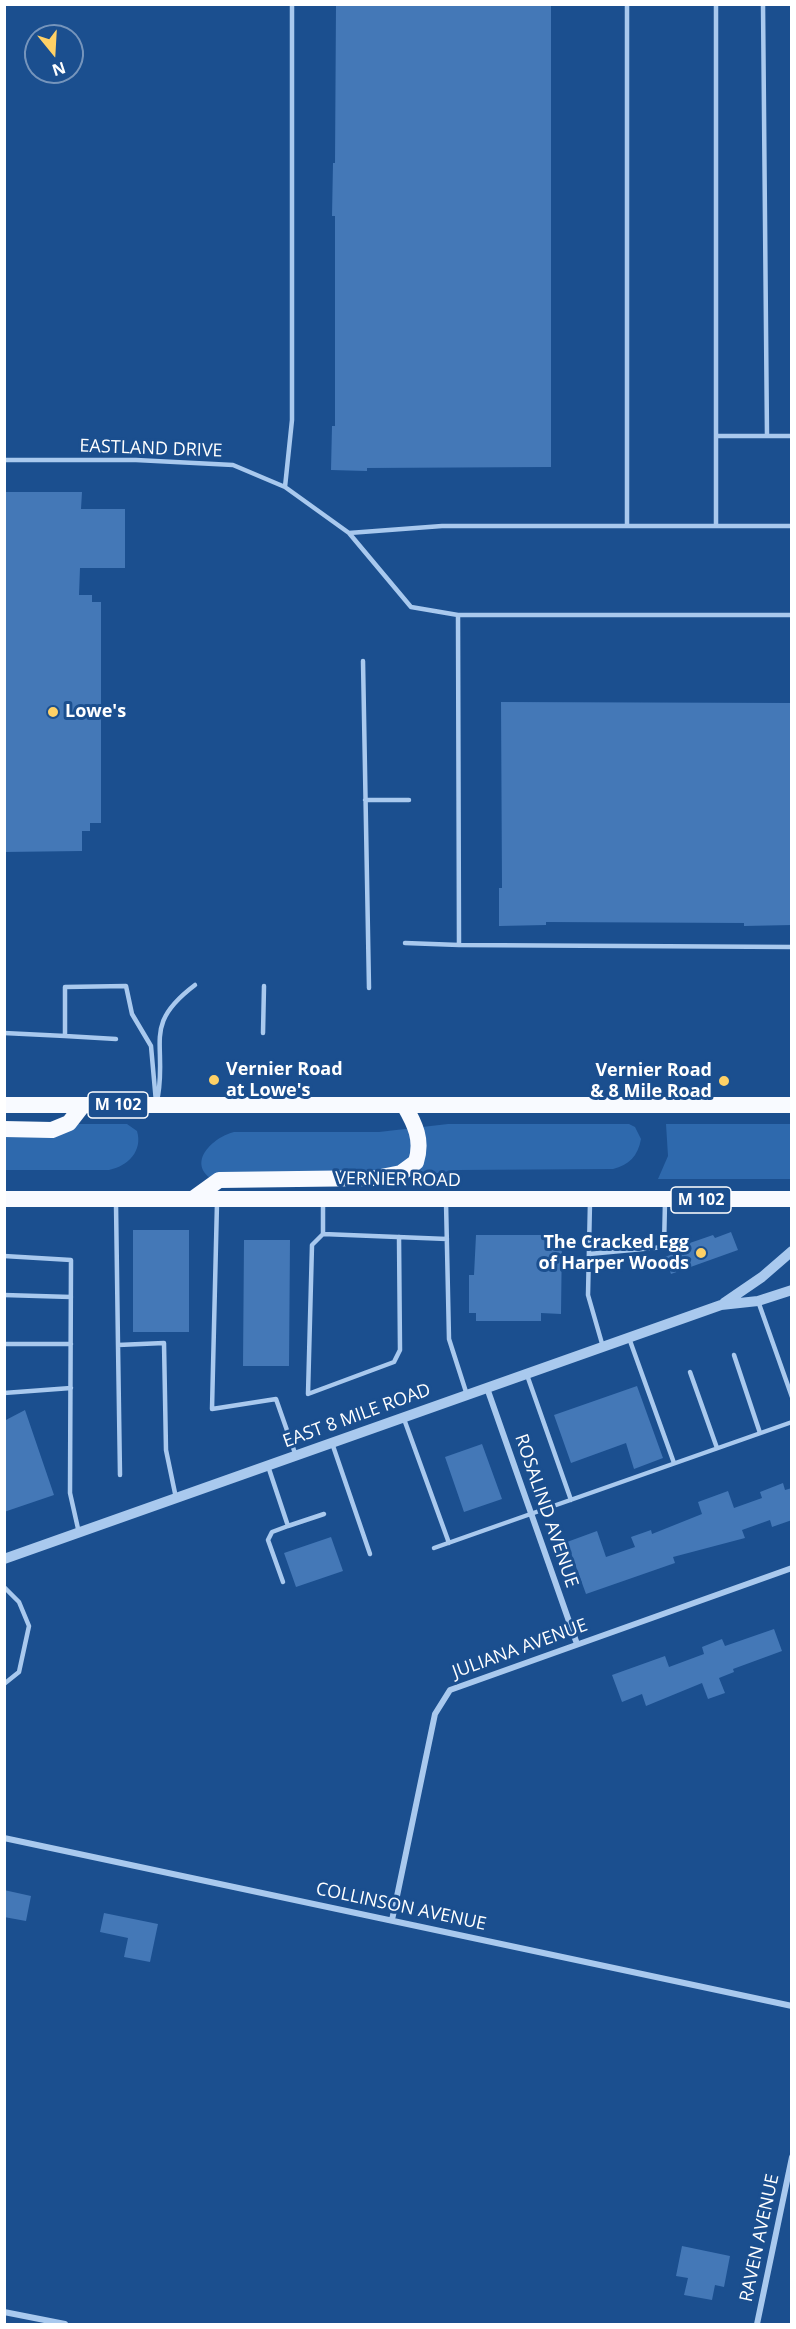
<!DOCTYPE html>
<html>
<head>
<meta charset="utf-8">
<style>
  body { margin:0 }
  #map { position:relative; width:796px; height:2329px; overflow:hidden; background:#1b4f8f; font-family:"Open Sans",sans-serif }
  canvas { display:block }
  .frame { position:absolute; inset:0; border:6px solid #fff; pointer-events:none }
  .north { position:absolute; left:24px; top:24px; width:60px; height:60px; box-sizing:border-box; background:#1b4f8f; border:2px solid #7695bc; border-radius:50%; rotate:162deg; font-size:16px; font-weight:700; line-height:24px; text-align:center; color:#fff }
  .north::after { content:''; display:block; margin:auto; width:21px; height:27px; background:#ffd166; clip-path:polygon(50% 0,100% 100%,50% 72%,0 100%) }
</style>
</head>
<body>
<div id="map">
<canvas width="796" height="2329"></canvas>
<div class="frame"></div>
<div class="north">N</div>
</div>
<script>
const g = document.querySelector('canvas').getContext('2d');
g.lineJoin = 'round';
function paint(path, color) {
  g.fillStyle = color;
  g.fill(path, 'evenodd');
}
function strokePath(path, color, width, dash) {
  g.strokeStyle = color;
  g.lineWidth = width;
  g.lineCap = dash ? 'butt' : 'round';
  g.setLineDash(dash || []);
  g.stroke(path);
}
function label(font, color, halo, rows, align = 'center') {
  g.font = font + ' "Open Sans",sans-serif';
  g.lineWidth = 6;
  g.setLineDash([]);
  g.textBaseline = 'middle';
  g.strokeStyle = halo;
  g.fillStyle = color;
  for (const [text, x, y, turn = 0] of rows) {
    g.save();
    g.translate(x, y);
    g.rotate((+turn || 0) * Math.PI / 180);
    g.textAlign = isNaN(turn) ? turn : align;
    if (halo) g.strokeText(text, 0, 0);
    g.fillText(text, 0, 0);
    g.restore();
  }
}
paint(new Path2D(`
  M5,1124H127L137,1131C143,1151 128,1166 109,1170H5Z
  M448,1124H629L635,1127L641,1139C638,1156 629,1165 613,1169L457,1170L398,1179L210,1178C187,1160 216,1136 234,1132H379Z
  M666,1124H791V1179H658L668,1156Z`), '#2e69ad');
paint(new Path2D(`
  M336,4H551V467L367,468V471L331,470L332,426H335V216H332L333,163H335Z
  M4,492H82L81,509H125V568H80L79,595H92V602H101V823H90V831H82V851L4,852Z
  M501,702L792,703V925L744,926V923L546,922V925L499,926V888H502Z
  M133,1230H189V1332H133Z
  M731,1232L738,1250L671,1274L665,1257L686,1249L684,1245L713,1235L715,1238Z
  M476,1235H562L561,1314L541,1313V1321H476V1313H469V1275H474Z
  M244,1240H290L289,1366H243Z
  M637,1386L663,1458L634,1469L626,1443L571,1463L554,1415Z
  M25,1410L54,1495L4,1512V1421Z
  M482,1444L502,1499L464,1512L445,1457Z
  M783,1483L785,1490L792,1488V1520L772,1527L770,1520L742,1530L745,1538L673,1557L675,1563L586,1594L567,1542L597,1531L606,1557L635,1547L631,1537L651,1530L652,1534L702,1514L698,1502L728,1491L734,1508L762,1498L760,1492Z
  M331,1537L343,1571L296,1587L284,1553Z
  M774,1629L782,1651L733,1669L734,1672L719,1678L725,1693L708,1699L702,1683L646,1706L642,1694L622,1702L612,1675L665,1656L669,1667L704,1654L702,1647L722,1639L725,1646Z
  M4,1890L31,1896L26,1921L4,1917Z
  M104,1913L158,1924L150,1962L124,1957L128,1938L100,1932Z
  M682,2246L730,2256L724,2287L715,2285L712,2300L684,2295L688,2278L676,2276Z`), '#4478b7');
strokePath(new Path2D(`
  M627,4V526
  M716,4V436
  M763,4L767,436
  M792,436H716V526H792
  M4,460H136L233,465L285,487L349,533L411,607L458,615
  M285,487L292,420V4
  M349,533L442,526H716
  M363,661L369,988
  M365,800H409
  M405,943L459,945L458,615H792
  M459,945L792,947
  M4,1033L65,1036V987L126,986L132,1014L151,1046L156,1102
  M263,1033L264,986
  M65,1036L116,1039
  M158,1096C167,1042 142,1025 195,985
  M446,1202L449,1339L467,1395
  M590,1202L588,1295L603,1347
  M217,1203L212,1409L276,1399L296,1456
  M323,1203V1234L447,1239
  M116,1204L118,1345
  M323,1234L312,1245L308,1394L394,1362L400,1350L399,1237
  M589,1254L664,1247L665,1202
  M4,1256L71,1260L70,1493L79,1533
  M4,1295L71,1297
  M758,1301L792,1397
  M629,1338L674,1463
  M4,1344H71
  M734,1355L760,1433
  M690,1372L717,1448
  M527,1375L571,1500
  M4,1393L71,1388
  M404,1419L449,1543
  M332,1443L370,1554
  M268,1466L288,1526L272,1532L268,1540L283,1582
  M120,1475L118,1345L164,1343L166,1450L176,1498
  M288,1526L324,1514
  M434,1548L792,1422
  M4,1587L19,1602L29,1626L19,1672L4,1684`), '#a9c9ee', 4.5);
strokePath(new Path2D(`
  M487,1388L577,1644
  M4,1838L792,2006
  M392,1920L435,1714L450,1690L792,1568
  M4,2312L65,2324
  M757,2324L792,2157`), '#a9c9ee', 6);
strokePath(new Path2D(`
  M724,1303L762,1277L792,1251
  M4,1559L721,1305L758,1301L792,1290`), '#a9c9ee', 10);
strokePath(new Path2D(`
  M4,1105H792
  M4,1129L52,1130L69,1123L83,1105
  M194,1198L219,1180L376,1178L401,1173L416,1162C423,1140 415,1124 404,1105
  M4,1199H792`), '#f8faff', 16);
for (const [x, y, r, color] of [
  [53,712,6,"#ffd166"],
  [214,1080,6,"#ffd166"],
  [724,1081,6,"#ffd166"],
  [701,1253,6,"#ffd166"]
]) {
  const dot = new Path2D();
  dot.arc(x, y, r, 0, 2 * Math.PI);
  g.fillStyle = color;
  g.fill(dot);
  strokePath(dot, '#1b4f8f', 2);
}
for (const [x, y, w] of [
  [118,1105,60],
  [701,1200,60]
]) {
  const box = new Path2D();
  box.roundRect(x - w / 2, y - 13, w, 26, 4.5);
  g.fillStyle = '#1b4f8f';
  g.fill(box);
  strokePath(box, '#fff', 1.5);
}
label('bold 16px', '#fff', null, [
  ["M 102",118,1105],
  ["M 102",701,1200]
]);
label('18px', '#fff', '#1b4f8f', [
  ["EASTLAND DRIVE",151,449,2],
  ["VERNIER ROAD",398,1180,1],
  ["EAST 8 MILE ROAD",357,1416,-20],
  ["ROSALIND AVENUE",546,1511,71],
  ["JULIANA AVENUE",520,1649,-20],
  ["COLLINSON AVENUE",401,1907,12],
  ["RAVEN AVENUE",760,2238,-78]
]);
label('bold 18px', '#fff', '#1b4f8f', [
  ["Lowe's",65,712],
  ["Vernier Road",226,1070],
  ["at Lowe's",226,1091],
  ["Vernier Road",712,1071,"right"],
  ["& 8 Mile Road",712,1092,"right"],
  ["The Cracked Egg",689,1243,"right"],
  ["of Harper Woods",689,1264,"right"]
], 'left');
</script>
</body>
</html>
